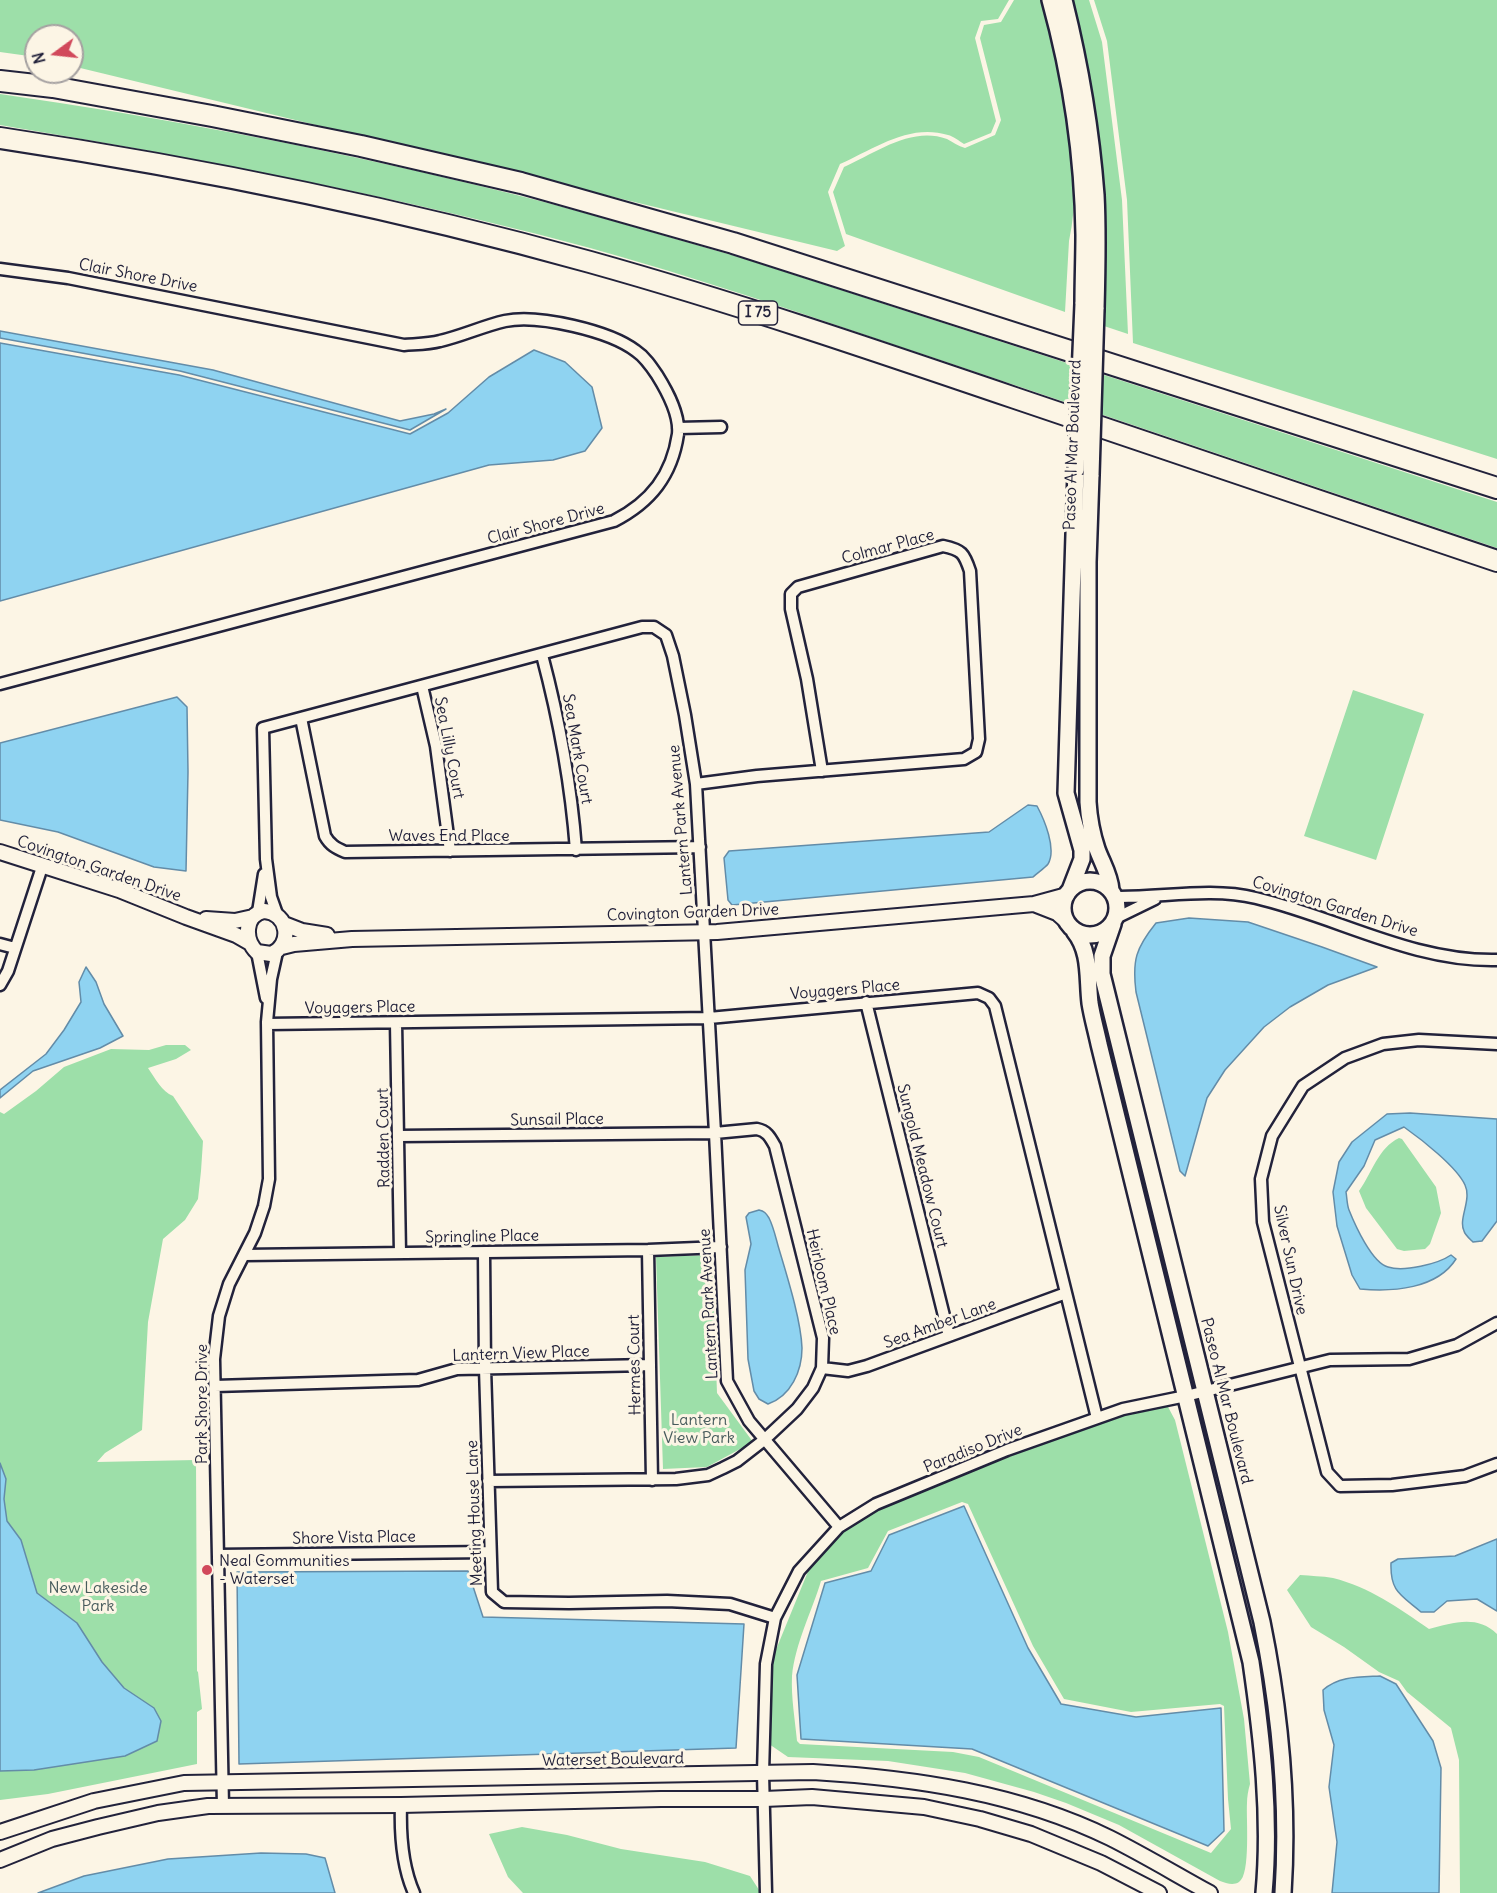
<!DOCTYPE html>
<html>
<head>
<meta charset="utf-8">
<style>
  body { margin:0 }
  #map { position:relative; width:1497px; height:1893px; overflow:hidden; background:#fcf5e5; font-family:Delius,sans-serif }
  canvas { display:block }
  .north { position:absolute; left:24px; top:24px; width:60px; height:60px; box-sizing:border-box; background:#fcf5e5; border:2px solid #a5a1a1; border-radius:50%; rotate:255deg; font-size:16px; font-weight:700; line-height:24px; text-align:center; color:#22223b }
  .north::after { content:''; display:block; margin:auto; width:21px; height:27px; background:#d1495b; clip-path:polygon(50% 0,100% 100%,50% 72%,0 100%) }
</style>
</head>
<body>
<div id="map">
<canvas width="1497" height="1893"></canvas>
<div class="north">N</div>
</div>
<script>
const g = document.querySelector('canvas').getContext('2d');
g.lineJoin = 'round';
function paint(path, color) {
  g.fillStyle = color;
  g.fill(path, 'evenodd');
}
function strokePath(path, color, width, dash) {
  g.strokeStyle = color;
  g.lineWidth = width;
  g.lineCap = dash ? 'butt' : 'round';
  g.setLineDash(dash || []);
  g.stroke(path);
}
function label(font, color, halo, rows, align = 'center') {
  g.font = font + ' Delius,sans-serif';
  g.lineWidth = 6;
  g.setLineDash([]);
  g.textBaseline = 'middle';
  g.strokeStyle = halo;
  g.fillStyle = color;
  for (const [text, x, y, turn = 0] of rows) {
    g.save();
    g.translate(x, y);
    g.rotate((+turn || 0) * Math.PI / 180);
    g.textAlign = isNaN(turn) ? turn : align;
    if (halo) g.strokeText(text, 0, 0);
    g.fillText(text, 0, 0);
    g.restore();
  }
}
paint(new Path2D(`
  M0,0H1009L998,19L981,21L975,38L996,121L991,133L964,144C959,141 953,136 948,135C909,123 874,149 840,164L828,192L845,246L837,251L72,66V36H36V57L0,52Z
  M1014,0H1044C1060,74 1086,166 1069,241L1065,312L846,234L833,192L844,167C876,153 911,126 947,139C953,142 958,146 965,148L995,135L1001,120L980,38L984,25L1001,22Z
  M1072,0H1089L1102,42L1122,200L1128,334L1101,325L1099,157L1091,88Z
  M1094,0H1497V459L1133,343L1127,200L1107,41Z
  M0,94C160,117 319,147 476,185C566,206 654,233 742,258L1497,502V548C1316,487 1136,426 955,365C817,319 679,270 537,234C360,189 180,155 0,125Z
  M1353,690L1424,714L1376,860L1304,836Z
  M166,1045H185L191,1050L176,1059L148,1068C155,1078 162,1092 173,1096L203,1141L201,1171L198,1199L185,1220L163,1239L148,1322L142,1430L105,1453L97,1462L196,1460L197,1671L198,1672L202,1709L197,1712V1764L48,1794L0,1800V1112L4,1114L36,1091L64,1067L111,1049L149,1050Z
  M1399,1138L1402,1139L1436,1187L1441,1213L1430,1244L1425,1249L1404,1251L1397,1249L1366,1208L1359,1191C1372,1173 1378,1148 1399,1138Z
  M712,1255L717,1393L753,1442L707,1467L663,1469L656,1257Z
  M1167,1405L1175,1420L1228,1632L1244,1719L1250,1784C1248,1791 1247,1797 1247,1803C1246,1817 1251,1875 1239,1882C1233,1886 1226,1883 1220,1881L1119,1825L1066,1803L1034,1792L965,1773L888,1761L788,1757L769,1744L773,1657L809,1569L846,1529L879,1508L1009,1454L1125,1413ZM962,1502L968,1504L1033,1646L1064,1699L1131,1712L1220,1704L1224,1706L1228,1799L1231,1829L1211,1853L979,1757L953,1752L800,1744L797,1741C795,1719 791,1698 792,1676C795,1644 812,1611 821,1581L868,1568L888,1531Z
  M1300,1575C1311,1576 1322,1576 1333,1578C1369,1587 1399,1608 1429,1629C1452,1623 1477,1614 1497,1634V1893H1460L1459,1760L1451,1728L1407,1692L1399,1681L1379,1672L1344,1647L1311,1627L1287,1590Z
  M522,1827L567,1835L621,1849L705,1862L750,1876L761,1893H523L508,1877L489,1834Z`), '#9ddfa9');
const water = new Path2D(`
  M0,331L213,370L400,421L434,414L446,409L410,430L180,371L0,338Z
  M0,343L179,375L410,434L448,413L489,377L534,350L565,362L592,387L602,428L585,451L553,460L489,465L0,601Z
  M177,697L187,707L188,772L186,871L154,867L58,832L0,820V743Z
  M1028,805L1037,806C1044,819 1057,849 1048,864C1045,868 1037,873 1033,877L732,905L728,900L724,858L729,851L989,832Z
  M1189,918L1248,922L1322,947L1377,967L1328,985L1290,1007L1264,1027L1225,1070L1207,1098L1185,1176L1180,1171L1136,992C1132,960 1136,948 1156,923Z
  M86,967L96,982L104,1004L123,1036L100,1048L33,1071L0,1098V1090L46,1054L64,1030L81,1002L79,982Z
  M1410,1113L1497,1119V1221L1482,1241L1473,1242C1470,1239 1465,1235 1464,1231C1458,1219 1472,1200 1465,1185C1457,1167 1421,1139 1404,1127L1375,1140L1364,1166L1346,1192C1347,1198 1347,1205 1349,1210C1355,1225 1372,1263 1388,1267C1404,1272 1438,1264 1451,1255L1456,1259C1437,1289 1393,1292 1360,1289L1352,1275L1337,1226L1333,1192L1339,1162L1352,1142L1387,1114Z
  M759,1210C764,1211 766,1213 769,1218C774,1228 776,1239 779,1249C787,1276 801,1320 802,1348C802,1371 791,1396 768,1404L759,1399L754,1391L748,1359L745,1270L751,1244L746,1217L749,1213Z
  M0,1463L6,1479L4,1499L7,1521L21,1540L37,1593L77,1623L102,1662L124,1688L154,1708L161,1721L157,1741L125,1756L34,1770L0,1771Z
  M964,1506L1028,1648L1061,1704L1136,1717L1221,1708L1224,1831L1208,1846L972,1749L801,1739L797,1675L825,1583L871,1571L889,1535Z
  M1497,1539V1611L1477,1599L1447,1601L1434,1612H1421C1401,1595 1390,1592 1391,1563L1398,1559L1455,1556Z
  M468,1571L483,1617L744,1624L736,1748L239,1764L237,1572Z
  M1380,1676L1396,1684L1433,1741L1441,1768L1439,1893H1332L1337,1842L1329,1787L1334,1745L1324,1710L1323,1690C1339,1676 1359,1677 1380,1676Z
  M261,1853L306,1854L325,1858L335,1893H38L84,1876L168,1859Z`);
paint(water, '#8fd3f1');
strokePath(water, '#638ca8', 1.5);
const minor = new Path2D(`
  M0,269L68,278L404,345C416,344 429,344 440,341C462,336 483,326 505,321C538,314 610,331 636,351C645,357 651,366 657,375C667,391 680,414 678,434C672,475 651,502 614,521L0,684
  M678,428L721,427
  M542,655C559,719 571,783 576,850
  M422,686L436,746L450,851
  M301,718L325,836C330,845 336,848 345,852L700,847
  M696,784L757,776L964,759L976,752L979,739L970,571C964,553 962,550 943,546L798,587L791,594V609L807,679L822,771
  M1115,897C1162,898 1209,887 1256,898C1337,917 1412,962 1497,960
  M258,912L264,874
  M277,914L271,897L266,859L263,728L642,627H654L666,635L673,656L685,715L696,784L715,1133L727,1381L749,1421L839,1527
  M1116,918L1155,899
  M0,944L15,948
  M257,952L266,998
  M0,985L8,971L43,864
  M866,1002L949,1336
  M396,1023L400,1253
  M267,1024L709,1018L978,993L989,998L995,1006L1097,1418
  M1497,1044L1419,1040L1383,1044L1345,1058L1303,1086L1272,1136L1261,1179L1263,1222L1327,1472L1340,1486L1392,1485L1465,1476L1497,1464
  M399,1136L715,1133L757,1129C767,1131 770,1137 775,1146L823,1338L822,1368L813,1388L797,1409L764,1440L737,1461L723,1468L708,1475L676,1479L488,1481
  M648,1250L652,1480
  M484,1253L485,1368L492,1592L504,1602L569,1603L667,1601L730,1604L775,1618
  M244,1255L648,1250L721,1247
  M822,1368L848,1371L867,1366L1066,1293
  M215,1386L418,1380L457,1369L649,1365
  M218,1555L490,1552
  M401,1805C400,1835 402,1866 414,1893
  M223,1806L214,1359L219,1316L229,1284L255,1233L264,1206L269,1179L267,1022L271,979L277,952
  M766,1893L763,1773L766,1664L775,1618L799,1571L839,1527L876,1504L1007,1450L1123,1409L1186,1396L1330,1360L1409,1359L1457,1345L1497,1323`);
const tertiary = new Path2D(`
  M0,852L119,890L186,917L236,935L250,943
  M1034,904L1057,913L1065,920
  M264,911C289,913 293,945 271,954L257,952C244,940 244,915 264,911Z
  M206,919L235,921L253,917
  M284,924L302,931L327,935
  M282,947L294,944L352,939L717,932L1034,904L1067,895
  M0,1832L94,1801L184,1783L813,1772C915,1778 1018,1793 1110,1838C1144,1855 1177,1875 1210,1893
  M0,1860L52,1839L98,1827L158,1813L208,1806L401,1805L661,1799H764L812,1797L924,1807L980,1819L1031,1834L1101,1863L1159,1893`);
const secondary = new Path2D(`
  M1050,0C1071,76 1083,156 1084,235C1084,258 1083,281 1083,304
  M1064,0C1080,64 1091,129 1096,195C1098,233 1097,271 1096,309
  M1091,475L1088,562V802C1089,818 1092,834 1097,849C1102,863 1110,875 1111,890
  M1063 908a27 27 0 1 1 54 0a27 27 0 1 1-54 0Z
  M1070,890L1082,859V850L1066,793L1076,470
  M1113,924L1102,956V974L1262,1622C1280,1711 1289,1801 1283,1893
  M1074,931C1091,952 1087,977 1090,1003C1092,1016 1096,1030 1099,1044L1251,1662C1262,1738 1271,1816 1264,1893`);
const motorway = new Path2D(`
  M0,81L53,87L212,116L361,146L521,183L733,243L1497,488
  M0,138C199,168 396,208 590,262C733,302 874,350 1015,398C1176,452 1336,507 1497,561`);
strokePath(minor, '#22223b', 15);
strokePath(tertiary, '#22223b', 18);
strokePath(secondary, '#22223b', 20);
strokePath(motorway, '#22223b', 24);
strokePath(minor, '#fcf5e5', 10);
strokePath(tertiary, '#fcf5e5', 14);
strokePath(secondary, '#fcf5e5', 15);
strokePath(motorway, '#fcf5e5', 20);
const secondaryBridge = new Path2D(`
  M1076,470L1083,304
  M1091,475L1096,309`);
strokePath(secondaryBridge, '#22223b', 20, []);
strokePath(secondaryBridge, '#fcf5e5', 15);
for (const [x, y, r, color] of [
  [207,1570,6,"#d1495b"]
]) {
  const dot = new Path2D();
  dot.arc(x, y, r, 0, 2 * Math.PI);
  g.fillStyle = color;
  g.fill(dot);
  strokePath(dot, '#fcf5e5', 2);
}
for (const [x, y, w] of [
  [758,313,39]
]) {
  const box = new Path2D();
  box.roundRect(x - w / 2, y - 12, w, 24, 4.5);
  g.fillStyle = '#fcf5e5';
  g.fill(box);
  strokePath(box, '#22223b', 1.5);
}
label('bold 15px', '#22223b', null, [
  ["I 75",758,313]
]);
label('16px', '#22223b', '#fcf5e5', [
  ["Clair Shore Drive",138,276,11],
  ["Paseo Al Mar Boulevard",1073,445,-88],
  ["Clair Shore Drive",546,524,-15],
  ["Colmar Place",888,547,-15],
  ["Sea Lilly Court",449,748,79],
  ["Sea Mark Court",577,749,80],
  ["Lantern Park Avenue",681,820,-95],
  ["Waves End Place",449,836],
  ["Covington Garden Drive",99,869,19],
  ["Covington Garden Drive",1335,907,17],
  ["Covington Garden Drive",693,913,-2],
  ["Voyagers Place",845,990,-5],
  ["Voyagers Place",360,1008,-1],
  ["Sunsail Place",557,1120,-1],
  ["Radden Court",384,1138,-91],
  ["Sungold Meadow Court",922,1166,76],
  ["Springline Place",482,1237,-1],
  ["Silver Sun Drive",1290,1260,78],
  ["Heirloom Place",823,1282,77],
  ["Lantern Park Avenue",709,1304,-93],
  ["Sea Amber Lane",940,1324,-20],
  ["Lantern View Place",521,1354,-2],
  ["Hermes Court",635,1365,-91],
  ["Paseo Al Mar Boulevard",1226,1401,76],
  ["Park Shore Drive",202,1404,-90],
  ["Paradiso Drive",973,1449,-22],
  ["Meeting House Lane",475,1513,-92],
  ["Shore Vista Place",354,1538,-1],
  ["Waterset Boulevard",613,1760,-1]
]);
label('16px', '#475b5c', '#fcf5e5', [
  ["Lantern",699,1420],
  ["View Park",699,1438],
  ["New Lakeside",98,1588],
  ["Park",98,1606]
]);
label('16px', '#22223b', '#fcf5e5', [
  ["Neal Communities",219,1561],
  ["- Waterset",219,1579]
], 'left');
</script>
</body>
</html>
